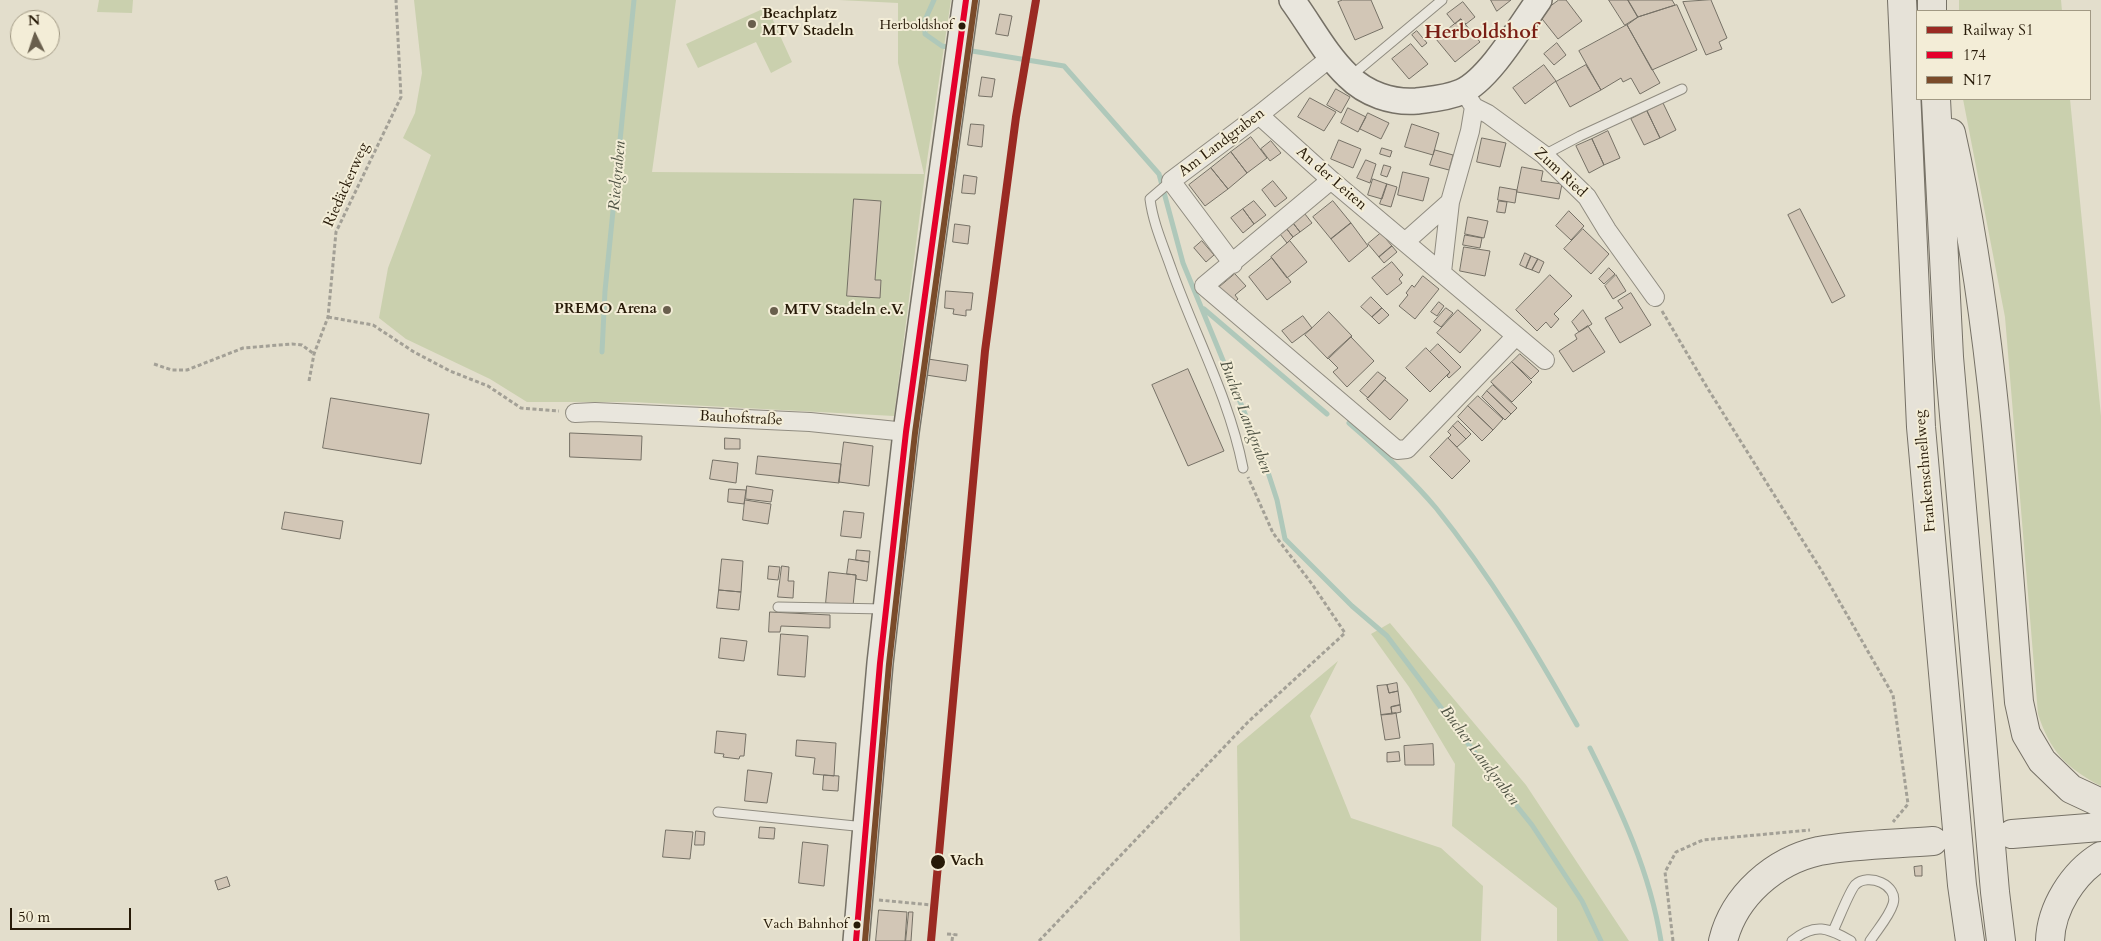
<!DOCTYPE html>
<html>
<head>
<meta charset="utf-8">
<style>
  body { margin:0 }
  #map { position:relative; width:2101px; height:941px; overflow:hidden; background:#e3decc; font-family:Cardo,serif }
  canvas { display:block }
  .legend { position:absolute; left:1916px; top:10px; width:175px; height:90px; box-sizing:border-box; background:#f3edd7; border:1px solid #a19984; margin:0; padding:6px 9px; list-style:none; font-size:15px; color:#271a08 }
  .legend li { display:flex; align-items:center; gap:10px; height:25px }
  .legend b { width:25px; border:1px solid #a19984 }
  .north { position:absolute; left:10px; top:10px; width:50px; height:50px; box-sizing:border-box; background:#f3edd7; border:1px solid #a19984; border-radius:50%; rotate:356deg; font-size:14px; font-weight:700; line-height:20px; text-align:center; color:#271a08 }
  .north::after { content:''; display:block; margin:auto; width:18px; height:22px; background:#695f4d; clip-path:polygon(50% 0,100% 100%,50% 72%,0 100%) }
  .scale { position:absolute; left:10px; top:908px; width:121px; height:22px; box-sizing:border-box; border:2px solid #271a08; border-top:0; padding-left:6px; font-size:15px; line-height:18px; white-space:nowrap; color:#271a08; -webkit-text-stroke:4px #f3edd7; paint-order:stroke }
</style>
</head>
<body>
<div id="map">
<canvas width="2101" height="941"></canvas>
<ul class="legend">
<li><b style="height:6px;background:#9a2a23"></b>Railway S1</li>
<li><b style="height:6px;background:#e4002b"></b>174</li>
<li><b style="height:6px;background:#7a4b2a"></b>N17</li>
</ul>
<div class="north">N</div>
<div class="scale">50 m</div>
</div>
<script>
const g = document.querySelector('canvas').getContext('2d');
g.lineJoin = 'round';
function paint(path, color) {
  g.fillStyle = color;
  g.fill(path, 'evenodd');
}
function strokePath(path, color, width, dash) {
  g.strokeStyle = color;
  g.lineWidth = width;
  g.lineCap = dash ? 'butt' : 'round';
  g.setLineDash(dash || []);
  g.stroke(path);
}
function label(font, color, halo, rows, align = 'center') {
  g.font = font + ' Cardo,serif';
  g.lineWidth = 4;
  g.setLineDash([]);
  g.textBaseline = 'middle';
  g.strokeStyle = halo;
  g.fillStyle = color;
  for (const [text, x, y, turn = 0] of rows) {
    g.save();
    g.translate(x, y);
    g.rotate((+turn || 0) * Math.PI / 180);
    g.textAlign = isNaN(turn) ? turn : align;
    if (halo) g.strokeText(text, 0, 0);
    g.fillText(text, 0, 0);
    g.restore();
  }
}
paint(new Path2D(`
  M99,0H133L132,13L97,12Z
  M414,0H676L652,172L924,174L898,63V3L839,0H951L925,174L894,416L632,402H527L490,379L406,339L379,318L388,268L431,155L403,138L415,113L422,73Z
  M1959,0H2061L2062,11H1959Z
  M767,7L792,62L771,73L756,42L698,68L686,44Z
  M1963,99H2070L2101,416V786C2066,768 2050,751 2038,714L2005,317Z
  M1390,623L1526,785L1629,941H1557V908L1452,826L1455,764L1409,687L1371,634Z
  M1338,661L1310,716L1351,818L1441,848L1483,886L1481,941H1240L1237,746Z`), '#cad0ae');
strokePath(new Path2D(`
  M934,0L925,20V34L942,46L953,48
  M966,50L1064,66L1159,174L1183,263L1264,460L1277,500L1285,539L1352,606L1387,636L1491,774L1532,825L1582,901L1601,941
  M1204,309L1327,414
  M602,352L605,291L634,0
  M1349,423C1379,449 1410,477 1436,508C1490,575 1535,650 1577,725
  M1590,748C1621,810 1650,872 1661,941`), '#afc8ba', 5);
const building = new Path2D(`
  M1343,0H1371L1383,28L1355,40L1338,2Z
  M1491,0H1511L1497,11Z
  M1559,0H1566L1582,21L1558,39L1539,15Z
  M1609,0H1628L1638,17L1625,25Z
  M1628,0H1672L1675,5L1638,17Z
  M1711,0L1727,38L1719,42L1722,49L1706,55L1683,2Z
  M1463,2L1475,17L1466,24L1461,19L1455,24L1447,14Z
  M1677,5L1697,50L1652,70L1627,25L1638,17Z
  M1000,14L1012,16L1008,36L996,34Z
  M1461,19L1480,42L1455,62L1436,39Z
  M1627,25L1660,83L1640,94L1631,78L1623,82L1621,78L1601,90L1579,51Z
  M1417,31L1427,43L1422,47L1412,35Z
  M1557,43L1566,55L1554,65L1544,54Z
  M1411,44L1428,64L1409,79L1392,59Z
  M1544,65L1556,81L1525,104L1513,88Z
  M1586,65L1601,90L1570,107L1556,82Z
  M982,77L995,79L992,97L979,96Z
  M1336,89L1350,97L1341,113L1327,105Z
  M1310,98L1336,112L1324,131L1298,117Z
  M1663,103L1676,130L1660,138L1647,111Z
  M1348,108L1366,117L1358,132L1341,123Z
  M1647,111L1660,138L1644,145L1631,119Z
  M1368,113L1389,123L1381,139L1360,129Z
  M971,124L984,125L982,147L968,145Z
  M1412,124L1439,133L1433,155L1405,147Z
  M1608,131L1620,158L1604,165L1592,139Z
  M1251,137L1267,158L1247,173L1231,152Z
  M1482,138L1506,143L1500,167L1477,162Z
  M1592,139L1604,165L1589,173L1576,146Z
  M1339,140L1361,149L1353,168L1331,159Z
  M1271,141L1281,153L1270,161L1261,149Z
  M1382,148L1392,151L1390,157L1380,154Z
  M1435,150L1453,155L1449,170L1430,165Z
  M1231,152L1247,173L1228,189L1211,168Z
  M1366,160L1376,164L1370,183L1357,178Z
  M1384,165L1391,167L1387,177L1381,175Z
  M1522,167L1543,171L1541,181L1562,184L1559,199L1517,192Z
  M1211,168L1228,189L1205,206L1189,185Z
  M1403,172L1429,178L1423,201L1398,195Z
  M964,175L977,177L975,194L962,193Z
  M1373,179L1387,184L1382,199L1368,195Z
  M1273,181L1287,198L1275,207L1262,190Z
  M1387,184L1397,187L1391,207L1380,204Z
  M1500,187L1517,190L1515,203L1498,200Z
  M854,199L881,201L875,280H881L880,298L847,296Z
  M1254,201L1266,215L1254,224L1243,209Z
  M1333,201L1351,223L1331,239L1313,217Z
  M1499,201L1507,202L1505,213L1497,212Z
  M1243,209L1254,224L1243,233L1231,218Z
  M1800,209L1845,296L1832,303L1788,215Z
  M1569,211L1584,226L1571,240L1556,226Z
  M1305,214L1312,223L1300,232L1293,223Z
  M1468,217L1488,221L1484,238L1465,234Z
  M1293,223L1300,232L1293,237L1286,228Z
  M1351,223L1368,246L1349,262L1331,239Z
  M955,224L970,226L968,244L953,242Z
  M1286,228L1293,237L1287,243L1280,234Z
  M1583,229L1609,254L1591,274L1564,249Z
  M1381,233L1392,246L1379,257L1368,244Z
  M1465,235L1482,238L1480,248L1463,245Z
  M1202,241L1214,255L1206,262L1194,248Z
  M1290,241L1307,262L1287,278L1271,257Z
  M1392,246L1397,252L1384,263L1379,257Z
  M1464,247L1490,251L1485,276L1460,271Z
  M1525,253L1531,256L1526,268L1520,265Z
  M1531,256L1538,259L1532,270L1526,268Z
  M1272,258L1291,282L1267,300L1249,277Z
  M1538,259L1544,262L1539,273L1532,270Z
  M1392,262L1403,275L1399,279L1402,283L1387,295L1372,278Z
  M1609,268L1615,274L1604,284L1599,279Z
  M1235,274L1246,286L1235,295L1238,299L1233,304L1216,290Z
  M1550,275L1572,296L1554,314L1559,319L1551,328L1546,322L1537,331L1516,310Z
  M1616,275L1626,291L1613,299L1605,286Z
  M1423,276L1439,289L1415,319L1399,306L1408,295L1406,293L1412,285L1414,287Z
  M946,291L973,293L971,310H966V316L953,314L954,309L945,308Z
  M1631,293L1651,325L1620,343L1605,318L1623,308L1618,301Z
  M1371,297L1382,308L1372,317L1361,307Z
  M1439,302L1444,306L1437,316L1431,312Z
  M1382,308L1389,315L1379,324L1372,317Z
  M1446,308L1453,313L1441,327L1434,322Z
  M1458,310L1481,330L1460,353L1437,333Z
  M1583,310L1592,324L1579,332L1572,322Z
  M1329,312L1352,336L1328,359L1305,335Z
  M1303,316L1312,328L1292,343L1282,331Z
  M1588,326L1605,352L1573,372L1559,351L1577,339L1575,335Z
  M1351,337L1374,361L1347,387L1333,372L1338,368L1328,358Z
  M1438,344L1461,367L1449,378L1447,376L1450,372L1430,352Z
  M1426,348L1450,372L1430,392L1406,368Z
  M1520,354L1539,371L1531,379L1512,362Z
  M928,359L968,365L966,381L926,375Z
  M1512,362L1532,382L1512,402L1491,382Z
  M1188,369L1224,451L1188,466L1152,385Z
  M1378,372L1386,378L1368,398L1360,391Z
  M1385,380L1408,400L1390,420L1367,399Z
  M1493,385L1517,408L1511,414L1487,391Z
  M1487,391L1511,414L1505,420L1482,397Z
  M1478,396L1503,419L1493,430L1468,406Z
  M331,398L429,414L421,464L323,448Z
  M1468,406L1493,430L1482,441L1458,417Z
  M1458,421L1471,434L1466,439L1453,426Z
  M1453,426L1466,439L1457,447L1448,438L1451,435L1448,432Z
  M570,433L642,436L641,460L570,457Z
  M725,438L740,439V449H725Z
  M1448,438L1470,461L1452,479L1430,457Z
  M844,442L873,446L869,486L839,482Z
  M758,456L841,464L839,483L756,474Z
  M713,460L738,463L736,483L710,479Z
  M747,486L773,490L771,502L746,499Z
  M729,489L746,490L744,504L728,502Z
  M745,500L771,504L768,524L743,520Z
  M844,511L864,513L861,538L841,536Z
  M285,512L343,521L340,539L282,529Z
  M857,550L870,551L869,562L856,560Z
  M722,559L743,561L741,592L719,590Z
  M849,559L869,562L867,581L856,579V575L847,574Z
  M769,566L780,567L778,580L768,579Z
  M782,566L789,567L788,581H794L793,598L778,597Z
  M829,572L856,575L853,606L826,603Z
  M719,590L741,592L739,610L717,608Z
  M770,612L830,615V628L781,626L780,632H769Z
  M781,634L808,636L805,677L778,675Z
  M721,638L747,641L744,661L719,658Z
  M1397,683L1398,691L1389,693L1387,685Z
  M1387,685L1389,693L1398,691L1400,705L1391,707L1392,714L1381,715L1377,686Z
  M1400,705L1401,712L1392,714L1391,707Z
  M1396,713L1400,738L1385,740L1381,715Z
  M717,731L746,734L744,756H740L739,759L723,757L724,754L715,753Z
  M797,740L836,743L834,776L813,774L815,758L796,756Z
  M1433,744L1434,765H1405L1404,746Z
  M1399,752L1400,761L1387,762V753Z
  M748,770L772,773L767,803L745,801Z
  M824,775L839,776L838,791L823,790Z
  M760,827L775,828L774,839L759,838Z
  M666,830L693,832L690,859L663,857Z
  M696,831L705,832L704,845H695Z
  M803,842L828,845L824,886L799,883Z
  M1922,866V876H1915L1914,867Z
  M227,877L230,886L218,890L215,881Z
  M879,910L907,912L905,941H876Z
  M909,912H913L911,941H906Z`);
paint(building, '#d2c6b6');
strokePath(building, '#767166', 1);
const lane = new Path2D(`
  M1351,76L1442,0
  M1544,155L1580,136L1682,89
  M1171,181L1150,199C1153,223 1163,245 1171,268C1195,336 1229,397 1243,468
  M778,607L885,609
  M718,812L865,827
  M1833,931C1838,921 1849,892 1855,885C1868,872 1899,885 1893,904C1889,917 1877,930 1870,941
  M1792,941C1815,922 1828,928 1851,941`);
const street = new Path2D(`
  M1464,91L1474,107L1488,114L1544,155L1587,197L1607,230L1655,297
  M1259,115L1331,180L1545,360
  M1331,180L1204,286L1397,450L1407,449L1516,336
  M1405,242L1450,202
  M1233,264L1171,181L1259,115L1330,58
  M1442,272L1450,202L1470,131L1474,107
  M575,413L595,412L810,422L906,432`);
const secondary = new Path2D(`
  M1292,0C1311,26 1325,54 1348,76C1366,94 1392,103 1417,101C1432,99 1447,98 1461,92C1489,80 1521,25 1539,0
  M856,941L880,663L906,432L966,0`);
const highway = new Path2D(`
  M1902,0L1921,427L1962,885L1970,941
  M1932,0V11
  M1936,99L1949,357L1995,892L2001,941
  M1951,133C1993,319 2004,512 2019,702L2026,734L2042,761L2071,789L2101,803
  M2012,834L2101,827
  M1723,941C1734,896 1774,861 1819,851C1856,844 1895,844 1933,841
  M2050,941C2051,908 2073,873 2101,856`);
strokePath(lane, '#908c80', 11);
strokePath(street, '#908c80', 20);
strokePath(secondary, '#767166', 28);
strokePath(highway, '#767166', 30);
strokePath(new Path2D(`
  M1662,311L1708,389L1823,573L1893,695L1908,804L1893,822
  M328,317L373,325L414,352L450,371L488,386L521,408L559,411
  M154,364L172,370H187L243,348L292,344L302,345L314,354
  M309,381L314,354L328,317L336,232L401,97L396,0
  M879,900L931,905
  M947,934L959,935
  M952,941L953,934
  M1039,941L1248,722L1345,633L1312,584L1273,533L1248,477
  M1673,941L1665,872L1676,852L1703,840L1810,830`), '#a3a096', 3, [4, 2.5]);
strokePath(lane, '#e9e6dd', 9);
strokePath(street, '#e9e6dd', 18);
strokePath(secondary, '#e9e6dd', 25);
strokePath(highway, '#e6e2d8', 28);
strokePath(new Path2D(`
  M856,941L880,663L906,432L966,0`), '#e4002b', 6);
strokePath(new Path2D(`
  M865,941L889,664L915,433L975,1`), '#7a4b2a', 6);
strokePath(new Path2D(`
  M931,941L985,351L1016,117L1036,0`), '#9a2a23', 8);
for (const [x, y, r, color] of [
  [752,24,5,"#695f4d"],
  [962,26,4.5,"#271a08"],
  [667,310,5,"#695f4d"],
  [774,311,5,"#695f4d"],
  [938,862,8,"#271a08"],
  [857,925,4.5,"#271a08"]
]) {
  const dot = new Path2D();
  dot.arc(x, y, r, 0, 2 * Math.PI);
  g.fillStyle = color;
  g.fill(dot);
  strokePath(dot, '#f3edd7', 2);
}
label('14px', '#271a08', '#f3edd7', [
  ["Herboldshof",953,26],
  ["Vach Bahnhof",848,925]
], 'right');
label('bold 15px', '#271a08', '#f3edd7', [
  ["Beachplatz",762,15],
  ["MTV Stadeln",762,32],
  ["PREMO Arena",657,310,"right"],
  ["MTV Stadeln e.V.",784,311]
], 'left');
label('15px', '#271a08', '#f3edd7', [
  ["Am Landgraben",1222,143,-37],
  ["Zum Ried",1560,173,43],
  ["An der Leiten",1331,179,41],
  ["Riedäckerweg",347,185,-66],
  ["Bauhofstraße",741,419,3],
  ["Frankenschnellweg",1926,471,-95]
]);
label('bold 15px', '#271a08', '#f3edd7', [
  ["Vach",950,862]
], 'left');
label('italic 16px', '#4f5344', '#f3edd7', [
  ["Riedgraben",618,176,-85],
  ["Bucher Landgraben",1245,417,69],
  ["Bucher Landgraben",1479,756,53]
]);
label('bold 20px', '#7a1f14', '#f3edd7', [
  ["Herboldshof",1481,33]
]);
</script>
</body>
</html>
